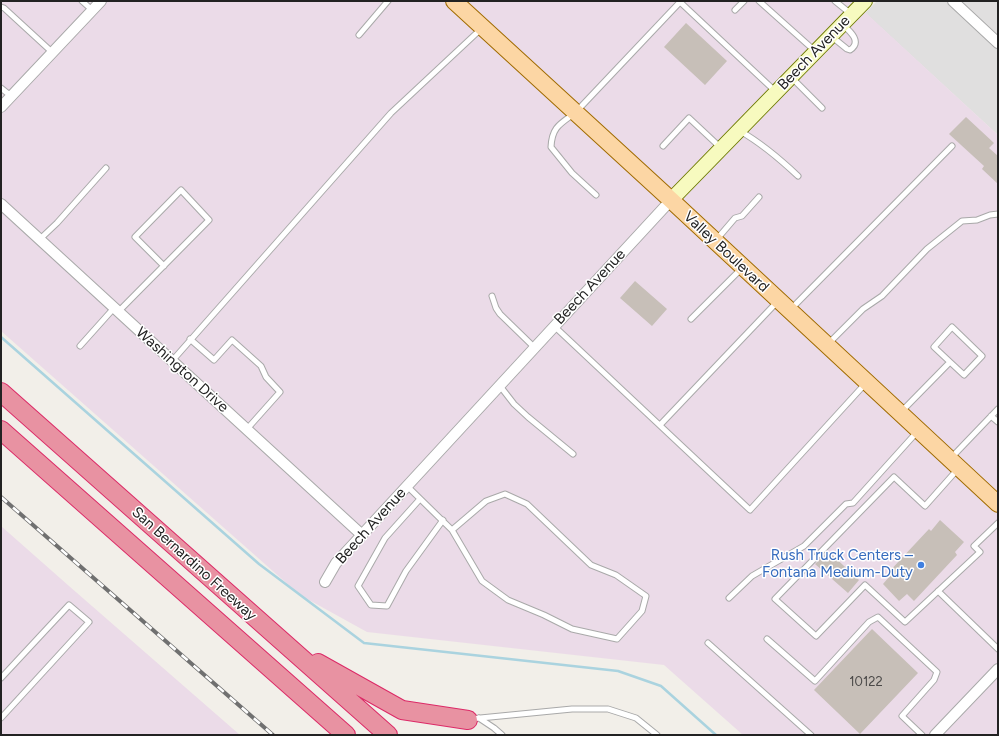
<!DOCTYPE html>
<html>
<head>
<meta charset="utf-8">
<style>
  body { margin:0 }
  #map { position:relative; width:999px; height:736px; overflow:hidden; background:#f2efe9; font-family:Figtree,sans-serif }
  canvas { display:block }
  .frame { position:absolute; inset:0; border:2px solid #222; pointer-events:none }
</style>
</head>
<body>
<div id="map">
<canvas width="999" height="736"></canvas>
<div class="frame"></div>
</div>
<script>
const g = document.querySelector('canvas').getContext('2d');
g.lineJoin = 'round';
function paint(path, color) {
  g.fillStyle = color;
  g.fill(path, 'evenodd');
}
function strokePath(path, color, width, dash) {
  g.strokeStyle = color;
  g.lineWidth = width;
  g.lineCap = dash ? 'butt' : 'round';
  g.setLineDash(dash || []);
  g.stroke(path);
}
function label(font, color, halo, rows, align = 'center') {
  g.font = font + ' Figtree,sans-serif';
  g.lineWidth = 3;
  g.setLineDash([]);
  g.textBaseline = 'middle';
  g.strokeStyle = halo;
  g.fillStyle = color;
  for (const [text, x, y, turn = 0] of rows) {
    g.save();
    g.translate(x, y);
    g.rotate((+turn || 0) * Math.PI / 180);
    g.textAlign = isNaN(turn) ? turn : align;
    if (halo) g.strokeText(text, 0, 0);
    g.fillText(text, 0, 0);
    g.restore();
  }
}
paint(new Path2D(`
  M877,1H998V135L865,13Z`), '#e0dfdf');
paint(new Path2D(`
  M1,1H853L998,135V735H743L664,665L367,632L300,595L1,331Z
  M1,526L69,586L240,735H1Z`), '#ebdbe8');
strokePath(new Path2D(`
  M1,337L259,564L364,643L618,671L661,686L716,735`), '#aad3df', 2.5);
paint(new Path2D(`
  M686,23L727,61L705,85L664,47Z
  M966,117L994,143L989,148L998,156V184L982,169L984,166L949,134Z
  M635,281L667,309L652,326L620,298Z
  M940,520L964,542L955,552L957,555L914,601L907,594L899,601L883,584L889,577L886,575L929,529L931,531Z
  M828,551L859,580L848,593L815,564Z
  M872,629L918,673L860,734L814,690Z`), '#c7bfb8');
const service = new Path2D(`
  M82,1L92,10
  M759,1L815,51
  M835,1L851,14
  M1,7L4,8L53,53
  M735,10L744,1
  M359,35L388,1
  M831,36L847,49L850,50C862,42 851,32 843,25
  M792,78L822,108
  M1,88L11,96
  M740,131C761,143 780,159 798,176
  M663,146L689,118L721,148
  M596,195L572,173L551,147C552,127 560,124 575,113L680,2L775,91
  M717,239L735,218L742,216L759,197
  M39,240L57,223L106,168
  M492,296L496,308L500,314L535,348
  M792,308L952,146
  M118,312L209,220L181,190L135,237L164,266
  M691,319L742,268
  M554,326L750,510L865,384
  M190,339L214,360L232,340L261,366L266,377L280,392L247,429
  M829,343L863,309L882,296L927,249L962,221L977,220L990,215L998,214
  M80,346L114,308
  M172,361L391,113L482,28
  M500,386L514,404L528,417L573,454
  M901,412L950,362L964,375L982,356L952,327L934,347L950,362
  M991,416L998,422
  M660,425L778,301
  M951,458L998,409
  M957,470L925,506L894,477L775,599L816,636L865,585L905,622L980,552L974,546L998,523
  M407,486L452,530L486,501L505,494L527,504L591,565L616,575L646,596L642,611L617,639L572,629L544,615L508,600L482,581L452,530
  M420,499L385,538L358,586L371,605L387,606L406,571L443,520
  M938,591L998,649
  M729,598L752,576L804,546L846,504L853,503L917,432
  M767,639L815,681L869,622L878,617L937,672L934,680L902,716L922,735
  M708,643L811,735
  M1,678L69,605L89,622L1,718
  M479,718L494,728L502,735
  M470,719L572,709H608L636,718L657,735`);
const minor = new Path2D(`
  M953,1L998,43
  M1,107L101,1
  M1,204L362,535
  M325,582L336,563L671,200
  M935,735L998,669`);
const secondary = new Path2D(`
  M671,200L865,1`);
const primary = new Path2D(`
  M454,1L671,200L998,504`);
const motorway = new Path2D(`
  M1,392L388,735
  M1,430L346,735
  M318,663L402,710L468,720`);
strokePath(service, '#a9a9a9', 7);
strokePath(minor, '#a9a9a9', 12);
strokePath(secondary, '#707d05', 16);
strokePath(primary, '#a06b00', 18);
strokePath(motorway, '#dc2a67', 20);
strokePath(service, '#fff', 5);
strokePath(minor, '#fff', 10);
strokePath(secondary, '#f7fabf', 14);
strokePath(primary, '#fcd6a4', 16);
strokePath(motorway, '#e892a2', 18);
const rail = new Path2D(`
  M1,497L273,735`);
strokePath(rail, '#707070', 4);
strokePath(rail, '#fff', 2.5, [8]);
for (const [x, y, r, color] of [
  [921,565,4,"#3f7fe0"]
]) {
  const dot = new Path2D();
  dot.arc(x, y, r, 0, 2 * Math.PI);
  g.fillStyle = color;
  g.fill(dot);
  strokePath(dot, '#fff', 1.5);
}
label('13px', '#4b4948', null, [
  ["10122",866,682]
]);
label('15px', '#222', '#fff', [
  ["Beech Avenue",814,53,-46],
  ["Valley Boulevard",726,252,43],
  ["Beech Avenue",590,287,-47],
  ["Washington Drive",182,370,42],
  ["Beech Avenue",371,526,-48],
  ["San Bernardino Freeway",194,564,42]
]);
label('15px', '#366cbe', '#fff', [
  ["Rush Truck Centers –",913,556],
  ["Fontana Medium-Duty",913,573]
], 'right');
</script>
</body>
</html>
